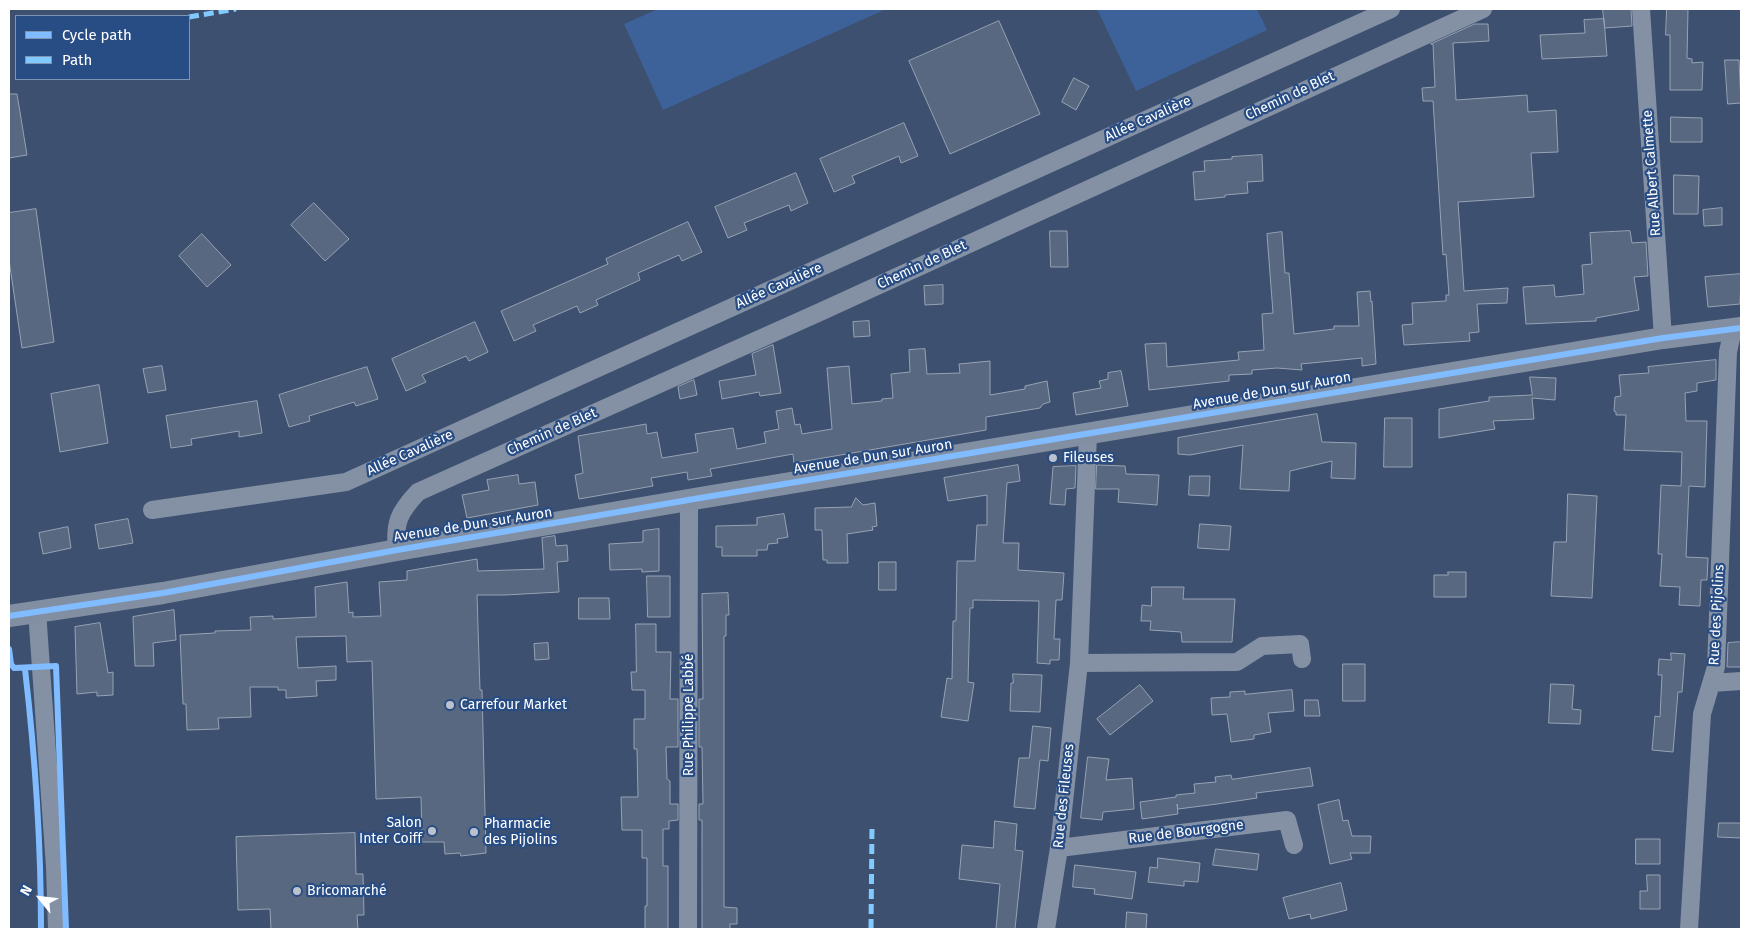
<!DOCTYPE html>
<html>
<head>
<meta charset="utf-8">
<style>
  body { margin:0 }
  #map { position:relative; width:1750px; height:938px; overflow:hidden; background:#3d506f; font-family:"Fira Sans",sans-serif }
  canvas { display:block }
  .frame { position:absolute; inset:0; border:10px solid #fff; pointer-events:none }
  .legend { position:absolute; left:15px; top:15px; width:175px; height:65px; box-sizing:border-box; background:#284c84; border:1px solid #7e94b5; margin:0; padding:6px 9px; list-style:none; font-size:15px; color:#fff }
  .legend li { display:flex; align-items:center; gap:10px; height:25px }
  .legend b { width:25px; border:1px solid #7e94b5 }
  .north { position:absolute; left:15px; top:873px; width:50px; height:50px; -webkit-text-stroke:4px #284c84; paint-order:stroke; rotate:299deg; font-size:14px; font-weight:700; line-height:20px; text-align:center; color:#fff }
  .north::after { content:''; display:block; margin:auto; width:18px; height:22px; background:#fff; clip-path:polygon(50% 0,100% 100%,50% 72%,0 100%) }
</style>
</head>
<body>
<div id="map">
<canvas width="1750" height="938"></canvas>
<div class="frame"></div>
<ul class="legend">
<li><b style="height:6px;background:#80bcff"></b>Cycle path</li>
<li><b style="height:6px;background:#80caff"></b>Path</li>
</ul>
<div class="north">N</div>
</div>
<script>
const g = document.querySelector('canvas').getContext('2d');
g.lineJoin = 'round';
function paint(path, color) {
  g.fillStyle = color;
  g.fill(path, 'evenodd');
}
function strokePath(path, color, width, dash) {
  g.strokeStyle = color;
  g.lineWidth = width;
  g.lineCap = dash ? 'butt' : 'round';
  g.setLineDash(dash || []);
  g.stroke(path);
}
function label(font, color, halo, rows, align = 'center') {
  g.font = font + ' "Fira Sans",sans-serif';
  g.lineWidth = 4.5;
  g.setLineDash([]);
  g.textBaseline = 'middle';
  g.strokeStyle = halo;
  g.fillStyle = color;
  for (const [text, x, y, turn = 0] of rows) {
    g.save();
    g.translate(x, y);
    g.rotate((+turn || 0) * Math.PI / 180);
    g.textAlign = isNaN(turn) ? turn : align;
    if (halo) g.strokeText(text, 0, 0);
    g.fillText(text, 0, 0);
    g.restore();
  }
}
paint(new Path2D(`
  M658,9H886L663,110L624,24Z
  M1097,9H1257L1267,30L1136,91Z`), '#3d629a');
const building = new Path2D(`
  M1603,9H1631L1632,26L1605,28Z
  M1667,9H1688L1687,58L1692,59V63L1703,62L1702,90H1670V35H1666Z
  M1604,19L1607,56L1542,59L1540,35L1585,33L1584,20Z
  M999,21L1040,114L950,154L909,61Z
  M1475,24H1488L1489,41L1453,43L1456,100L1527,95L1528,112L1556,110L1558,152L1531,153L1534,197L1458,202L1464,291L1508,288L1507,303L1477,304L1479,332L1469,333L1470,341L1404,345L1402,325L1413,324L1412,303L1446,301V295H1449L1446,254L1443,255L1433,101H1423L1422,88L1435,87L1433,44H1431Z
  M1725,60H1739L1741,103L1728,104Z
  M1074,78L1089,86L1076,110L1062,102Z
  M9,94H17L27,155L9,158Z
  M1671,117L1702,118V142H1671Z
  M904,123L918,156L901,163L899,156L852,176L855,183L834,192L820,159Z
  M1262,155L1263,181L1247,182L1248,193L1225,195V197L1195,200L1193,172L1205,171L1204,161L1232,159V157Z
  M796,173L808,203L791,211L789,205L744,223L747,230L728,238L715,207Z
  M1674,175L1699,176L1698,214H1674Z
  M314,203L349,239L325,261L291,225Z
  M1722,208V225L1704,226L1703,210Z
  M36,209L54,342L22,348L9,260V213Z
  M688,222L702,252L682,261L679,255L638,273L640,280L596,300L598,305L580,313L577,306L533,325L536,331L514,341L501,311L608,264L606,259Z
  M1050,231H1067L1068,267H1051Z
  M1630,231L1632,243L1646,242L1648,276L1634,277L1639,310L1596,318V321L1526,324L1523,287L1554,285L1555,296L1556,297L1584,294L1582,265L1592,264L1590,233Z
  M1282,232L1285,273H1289L1294,334L1334,329V326H1359L1357,292L1370,291L1371,302L1372,301L1376,364L1362,366V358L1301,364L1302,370L1277,368L1252,370V374L1229,375V381L1149,390L1145,344L1166,343L1167,367L1239,360L1238,352L1264,350L1262,314L1273,313L1267,234Z
  M202,234L231,265L207,287L179,256Z
  M1741,274L1740,304L1708,307L1705,277Z
  M943,285V304L925,305L924,286Z
  M869,321L870,336L854,337L853,322Z
  M475,322L488,352L469,361L466,356L422,375L426,382L406,391L392,359Z
  M773,345L781,393L760,396L759,392L722,399L719,381L756,375L752,354Z
  M925,349L927,374L960,373L959,364L990,361V395L1025,389V386L1047,381L1050,402L1043,404L1040,408L986,417V430L794,463L793,454L710,469L712,476L688,480L687,472L651,478L653,486L579,499L575,475L583,473L578,436L646,424L647,434L657,432L662,458L698,452L695,434L733,428L737,449L766,443L764,432L779,429L776,411L792,408L795,425L800,424L802,434L832,429L827,368L849,366L852,404L882,401V399L893,398L891,374L910,372L909,350Z
  M1716,360V380L1697,383V391L1685,393L1686,421H1707L1705,487L1689,486L1686,557L1708,558L1707,580H1701L1700,606L1679,605L1680,587L1660,586L1662,554H1658L1661,485L1681,486L1682,452L1624,450L1626,415H1616V412L1614,411L1615,397L1621,396L1619,375L1649,373L1648,367Z
  M162,366L166,390L148,393L143,369Z
  M367,367L378,399L356,406L354,402L309,416L310,421L289,427L279,395Z
  M1121,371L1128,406L1076,415L1073,393L1101,388L1099,381L1108,379V373Z
  M1530,377L1556,378L1555,400L1532,398L1534,419L1493,421L1495,429L1439,438V409L1489,401V397L1532,395Z
  M694,380L697,395L680,399L678,387Z
  M99,385L108,443L60,452L51,394Z
  M257,401L262,433L239,437V431L191,439L192,445L171,448L166,416Z
  M1317,414L1322,442L1356,443L1355,479L1331,478L1332,461L1290,471L1289,491L1240,489L1243,445L1190,455L1178,454V438Z
  M1385,418H1412V467H1384Z
  M1018,465L1020,481L1007,483L1003,543H1019L1018,570L1064,573L1062,600H1056L1054,639H1060L1059,660H1050V664L1037,663L1039,601L973,600V608H970L968,682L974,683L968,721L941,717L947,678L952,679L953,621H956L957,561H975L977,525H987V495L948,501L944,478Z
  M1097,465L1125,466L1126,474L1159,475L1157,505L1118,502L1119,489H1096Z
  M1076,466L1075,488L1066,489L1065,505L1050,504L1053,467Z
  M518,475L519,484L535,482L538,505L467,518L462,495L489,490L487,480Z
  M1190,476H1210L1209,496L1189,495Z
  M1568,494L1597,496L1592,598L1551,596L1554,542H1566Z
  M856,498L863,505L875,503L877,526L872,527L873,530L847,534L848,563H827V560H823L822,530H815V508L851,507Z
  M784,514L788,537L777,539L778,543L768,544L767,550H757V556H722V547H716V526L757,525V518Z
  M128,519L133,543L99,549L95,525Z
  M1200,524L1231,526L1229,550L1198,548Z
  M68,527L71,548L43,554L39,533Z
  M659,529V571L642,572V569L610,570L609,544L643,542V531Z
  M555,536L556,546L567,545L568,561L557,562L559,592L505,595H477L480,690H482L486,853L461,856L460,853L445,854L444,842H422L421,797L376,799L372,661L347,662L346,636L296,637L298,668L336,666V680L316,681L317,696L286,698V690H278V687H250L251,717L218,718L219,729L187,730L186,704H183L180,635L215,633V631L251,630L250,617L273,616V619L316,617L315,587L347,582L349,613L353,612V617L381,616L379,582L407,580V571L477,559L478,571L544,569L542,538Z
  M879,562H896V590H879Z
  M1448,572H1466V597H1434V575H1448Z
  M647,576H670V617H648Z
  M1152,587H1184L1183,599H1235L1232,642H1182L1181,632L1150,630L1151,621H1141L1142,605L1151,606Z
  M728,593L729,615H726V636H724V907L737,908V924H730V929H702V820H699V804H703L702,747H699V699H703L702,594Z
  M579,598H609L610,619H579Z
  M174,610L176,640L153,643L154,666H135L133,617Z
  M100,623L108,673L113,672V695L97,696V692L77,694L75,627Z
  M636,624H656V652H671L670,699H678V747H666L667,779L670,781V804H678V820L669,821V829H663V866H668V929H645V906H647V858H642V830H622L621,797H638L637,749H634V719H645V690H632L631,672H636Z
  M1741,642V667H1727L1728,643Z
  M548,643L549,659L535,660L534,644Z
  M1671,653L1685,654L1682,692H1678L1673,752L1652,750L1655,716L1660,717L1662,675H1658L1659,659L1671,660Z
  M1343,664H1365V701H1343Z
  M1013,674L1042,675L1040,712L1010,711L1011,683H1013Z
  M1551,684L1574,685L1572,709L1581,710L1580,724L1549,723Z
  M1140,685L1153,701L1110,735L1097,719Z
  M1292,690L1294,711L1268,713L1271,732L1254,735V739L1231,742L1227,714L1212,715L1211,698L1230,697V692L1245,691V694Z
  M1305,700H1318L1320,716H1305Z
  M1033,726L1051,728L1048,761L1040,760L1035,809L1014,807L1019,758H1029Z
  M1088,757L1109,759L1106,780L1132,778L1134,809L1103,812L1102,820L1081,818Z
  M1310,768L1313,786L1256,793L1257,798L1217,804L1178,809L1177,804L1178,814L1142,819L1140,802L1176,797V795L1195,793L1194,784L1216,782L1215,777L1231,775L1232,779Z
  M1339,800L1343,821L1348,820L1352,836H1371L1370,853H1350L1352,859L1330,864L1318,805Z
  M995,821L1017,824L1015,850L1023,851L1015,929H996L1000,884L959,879L962,845L993,848Z
  M1719,823H1741V838L1718,837Z
  M355,833L356,874H363L364,915H357L358,929H271L270,909L238,910L236,837Z
  M1636,839H1660V864H1636Z
  M1216,849L1259,854L1257,870L1213,865Z
  M1158,858L1200,863L1198,882L1184,881V886L1148,882L1150,867L1157,868Z
  M1075,865L1136,872L1132,899L1094,894L1095,889L1073,887Z
  M1647,875H1660V909H1640V891H1647Z
  M1341,883L1347,910L1311,919L1310,914L1289,919L1283,898Z
  M1127,912L1147,914L1146,929H1126Z`);
paint(building, '#586880');
strokePath(building, '#97a2b4', 1);
strokePath(new Path2D(`
  M1641,9L1663,338
  M152,510L346,482L1391,9
  M397,550C394,523 399,512 418,492L820,312L1483,9
  M37,611L55,867L57,929
  M1079,663L1237,662L1262,646L1300,644L1302,659
  M1712,683L1741,681
  M1059,848L1287,820L1294,845
  M688,929L689,500
  M1046,929L1059,848L1079,663L1088,434
  M1689,929L1702,714L1716,667L1728,352L1733,329`), '#8491a5', 18);
strokePath(new Path2D(`
  M9,616L163,593L397,550L700,498L1663,338L1741,328`), '#828fa3', 22);
strokePath(new Path2D(`
  M189,17L236,9
  M871,929L872,827`), '#80caff', 5, [10, 5]);
strokePath(new Path2D(`
  M9,616L163,593L397,550L700,498L1663,338L1741,328
  M9,649L11,664L14,668L56,666L66,929
  M25,669C35,755 41,842 41,929`), '#80bcff', 6);
for (const [x, y, r, color] of [
  [1053,458,5,"#bbc2cd"],
  [450,705,5,"#bbc2cd"],
  [432,831,5,"#bbc2cd"],
  [474,832,5,"#bbc2cd"],
  [297,891,5,"#bbc2cd"]
]) {
  const dot = new Path2D();
  dot.arc(x, y, r, 0, 2 * Math.PI);
  g.fillStyle = color;
  g.fill(dot);
  strokePath(dot, '#284c84', 2);
}
label('14px', '#fff', '#284c84', [
  ["Chemin de Blet",1290,96,-25],
  ["Allée Cavalière",1148,119,-24],
  ["Rue Albert Calmette",1652,173,-94],
  ["Chemin de Blet",922,265,-25],
  ["Allée Cavalière",779,286,-24],
  ["Avenue de Dun sur Auron",1272,391,-10],
  ["Chemin de Blet",552,432,-24],
  ["Allée Cavalière",410,453,-24],
  ["Avenue de Dun sur Auron",873,457,-9],
  ["Avenue de Dun sur Auron",473,525,-9],
  ["Rue des Pijolins",1717,615,-87],
  ["Rue Philippe Labbé",689,715,-90],
  ["Rue des Fileuses",1064,796,-84],
  ["Rue de Bourgogne",1186,832,-7]
]);
label('14px', '#fff', '#284c84', [
  ["Fileuses",1063,458],
  ["Carrefour Market",460,705],
  ["Salon",422,823,"right"],
  ["Inter Coiff",422,839,"right"],
  ["Pharmacie",484,824],
  ["des Pijolins",484,840],
  ["Bricomarché",307,891]
], 'left');
</script>
</body>
</html>
